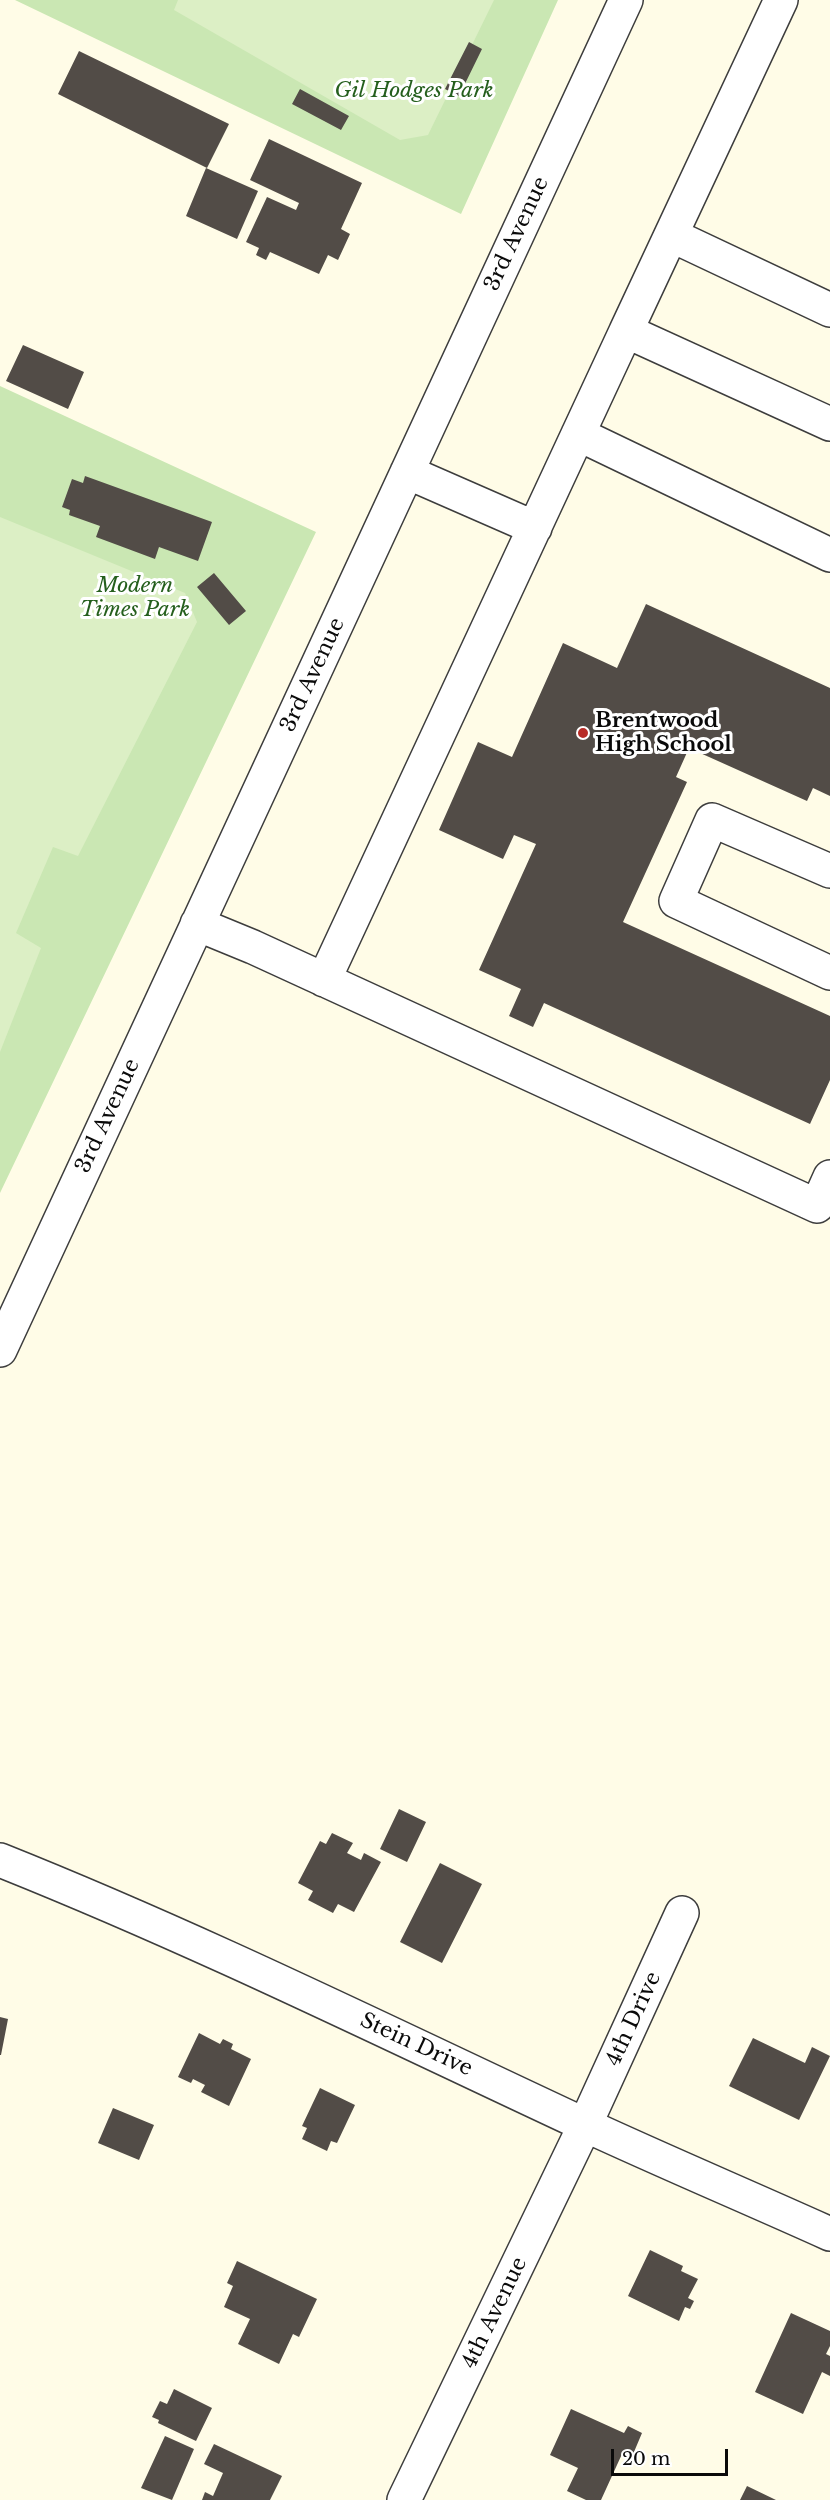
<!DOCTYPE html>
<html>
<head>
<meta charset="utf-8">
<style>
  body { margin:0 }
  #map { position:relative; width:830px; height:2500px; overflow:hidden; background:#fffce7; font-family:"Libre Baskerville",serif }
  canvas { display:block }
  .scale { position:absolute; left:611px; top:2449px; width:117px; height:27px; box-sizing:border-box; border:3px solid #0a0a0a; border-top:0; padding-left:8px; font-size:18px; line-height:21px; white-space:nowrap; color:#0a0a0a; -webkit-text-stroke:4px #fff; paint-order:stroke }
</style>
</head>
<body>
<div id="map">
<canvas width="830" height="2500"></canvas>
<div class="scale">20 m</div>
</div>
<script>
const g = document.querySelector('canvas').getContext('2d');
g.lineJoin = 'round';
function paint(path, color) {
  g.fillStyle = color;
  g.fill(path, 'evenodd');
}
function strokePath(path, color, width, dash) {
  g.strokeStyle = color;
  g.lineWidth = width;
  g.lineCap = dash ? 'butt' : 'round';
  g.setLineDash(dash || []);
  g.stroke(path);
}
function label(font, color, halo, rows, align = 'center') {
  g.font = font + ' "Libre Baskerville",serif';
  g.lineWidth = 6;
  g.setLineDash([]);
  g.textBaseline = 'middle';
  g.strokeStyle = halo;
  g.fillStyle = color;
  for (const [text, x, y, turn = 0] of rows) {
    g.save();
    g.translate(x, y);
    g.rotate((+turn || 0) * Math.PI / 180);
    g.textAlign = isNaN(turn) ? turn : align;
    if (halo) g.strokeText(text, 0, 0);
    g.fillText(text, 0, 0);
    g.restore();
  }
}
paint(new Path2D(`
  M15,0H558L461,214Z
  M0,386L316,532L0,1193Z`), '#cae7b3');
paint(new Path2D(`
  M178,0H494L428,135L400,140L174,10Z
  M0,517L185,593L197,622L78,856L53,847L16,933L41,948L0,1052Z`), '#dcefc5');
paint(new Path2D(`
  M469,42L482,49L459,96L445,89Z
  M79,51L229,124L207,168L58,94Z
  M300,89L349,116L341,130L292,104Z
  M269,139L362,183L341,229L350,234L338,260L328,255L319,274L270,252L266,260L256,255L259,248L246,242L267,197L296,210L299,203L250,180Z
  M206,168L258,191L237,239L186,216Z
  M23,345L84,372L68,409L6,381Z
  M85,476L212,522L198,561L159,547L155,559L96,537L100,526L69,515L70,510L62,507L72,479L83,483Z
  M214,573L246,611L229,625L197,587Z
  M646,604L830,688V796L813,788L807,801L689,748L676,777L687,782L623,922L830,1016V1080L810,1124L544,1003L533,1027L509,1016L521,989L479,970L536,844L514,835L503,859L439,830L478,742L512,757L563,643L617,668Z
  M399,1809L426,1822L407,1862L380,1849Z
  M332,1833L353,1843L347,1853L361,1860L364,1853L381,1862L354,1912L338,1904L333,1913L308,1900L313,1891L298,1883L320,1841L326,1844Z
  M440,1863L482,1884L442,1963L400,1942Z
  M0,2017L8,2019L1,2055H0Z
  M199,2033L220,2044L223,2039L233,2044L231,2049L251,2059L229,2106L201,2092L205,2085L193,2079L191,2083L178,2077Z
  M753,2038L805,2063L812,2047L830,2056L799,2120L729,2086Z
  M320,2088L355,2105L337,2143L331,2141L327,2151L302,2139L307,2128L302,2126Z
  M113,2108L154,2125L139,2160L98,2143Z
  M650,2250L683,2266L681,2271L698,2279L688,2298L694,2301L690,2309L685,2307L679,2321L628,2296Z
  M237,2261L317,2299L299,2337L293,2334L279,2364L238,2344L250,2319L224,2307L233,2286L227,2283Z
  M791,2313L830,2331V2346L826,2354L830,2356V2376L822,2372L803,2414L755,2392Z
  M174,2389L212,2408L196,2441L158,2423L159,2420L152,2417L160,2401L167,2404Z
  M571,2409L624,2433L628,2426L642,2433L631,2459L622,2454L601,2500H586L567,2491L578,2468L550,2455Z
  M165,2436L194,2449L172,2500L141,2488Z
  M214,2444L282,2476L270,2500H202L205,2492L213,2496L223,2473L204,2464Z
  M747,2486L776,2500H740Z`), '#524c47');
const minor = new Path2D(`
  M671,235L830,310
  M626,331L781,0
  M578,434L830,555
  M407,472L535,528
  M830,871L712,820L676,901L830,973
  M197,924L253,947L817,1206L830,1177
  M324,980L626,331L830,424
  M0,1350L626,0
  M0,1860C198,1939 390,2034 583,2124C665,2162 748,2197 830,2234
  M404,2500L585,2125L682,1913`);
strokePath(minor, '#3d3d3d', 36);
strokePath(minor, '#fff', 33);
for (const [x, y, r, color] of [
  [583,733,6,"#b72b26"]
]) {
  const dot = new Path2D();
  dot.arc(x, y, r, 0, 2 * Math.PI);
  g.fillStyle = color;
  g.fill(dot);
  strokePath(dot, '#fff', 2);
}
label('italic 21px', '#255f1d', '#fff', [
  ["Gil Hodges Park",414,91],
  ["Modern",135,586],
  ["Times Park",135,610]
]);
label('21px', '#0a0a0a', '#fff', [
  ["3rd Avenue",517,234,-65],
  ["3rd Avenue",313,675,-65],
  ["3rd Avenue",108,1116,-65],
  ["4th Drive",634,2019,-65],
  ["Stein Drive",416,2045,25],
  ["4th Avenue",495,2313,-64]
]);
label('bold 21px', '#0a0a0a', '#fff', [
  ["Brentwood",595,721],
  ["High School",595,745]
], 'left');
</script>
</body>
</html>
